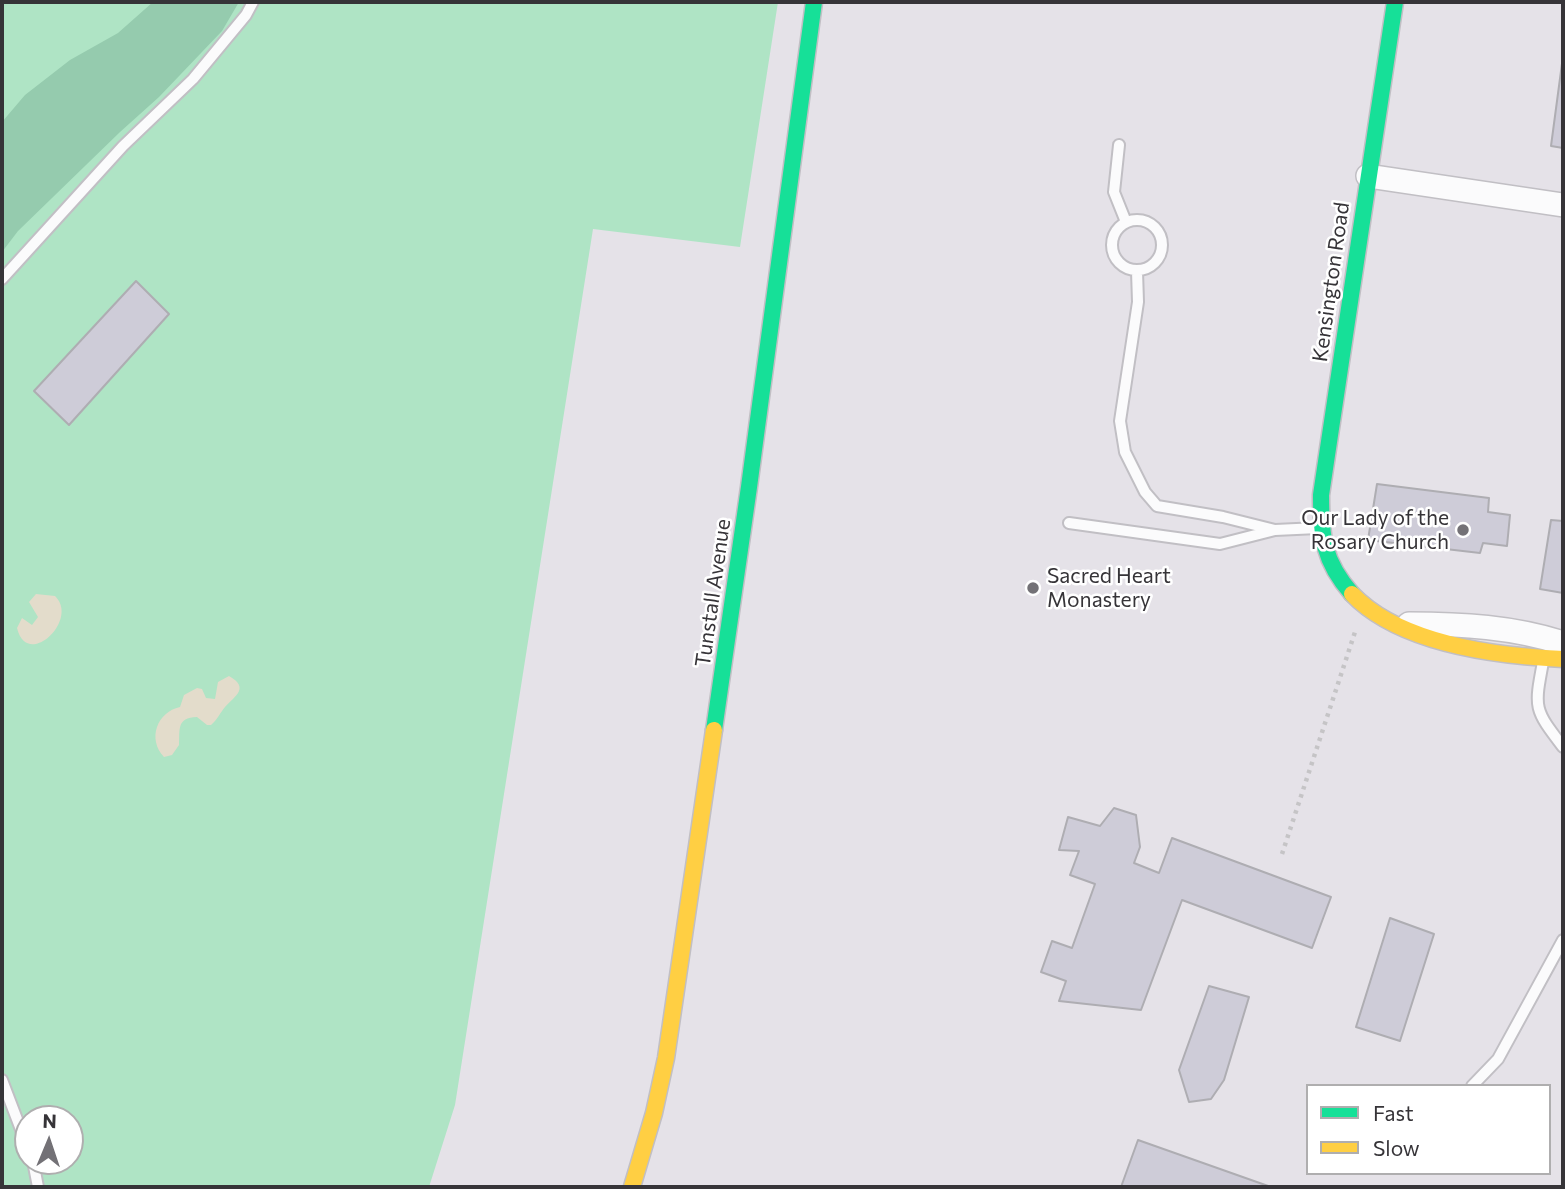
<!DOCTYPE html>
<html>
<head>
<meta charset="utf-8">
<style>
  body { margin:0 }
  #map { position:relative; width:1565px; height:1189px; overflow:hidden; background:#e5e2e8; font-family:Commissioner,sans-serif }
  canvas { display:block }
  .frame { position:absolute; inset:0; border:4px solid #363438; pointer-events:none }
  .legend { position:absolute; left:1306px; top:1084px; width:245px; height:91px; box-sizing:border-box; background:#fff; border:2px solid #afaeaf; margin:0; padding:9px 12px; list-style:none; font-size:21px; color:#363438 }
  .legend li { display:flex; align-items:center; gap:14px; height:35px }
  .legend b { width:35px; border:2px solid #afaeaf }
  .north { position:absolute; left:14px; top:1105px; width:70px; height:70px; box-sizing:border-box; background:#fff; border:2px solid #afaeaf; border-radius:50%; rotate:2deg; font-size:19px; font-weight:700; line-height:28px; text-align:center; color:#363438 }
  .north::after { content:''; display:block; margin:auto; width:24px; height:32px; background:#737176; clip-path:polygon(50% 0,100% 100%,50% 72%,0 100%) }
</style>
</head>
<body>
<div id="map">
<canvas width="1565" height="1189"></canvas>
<div class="frame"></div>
<ul class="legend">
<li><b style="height:9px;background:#16e098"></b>Fast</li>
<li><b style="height:9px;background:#ffcf43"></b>Slow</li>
</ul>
<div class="north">N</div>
</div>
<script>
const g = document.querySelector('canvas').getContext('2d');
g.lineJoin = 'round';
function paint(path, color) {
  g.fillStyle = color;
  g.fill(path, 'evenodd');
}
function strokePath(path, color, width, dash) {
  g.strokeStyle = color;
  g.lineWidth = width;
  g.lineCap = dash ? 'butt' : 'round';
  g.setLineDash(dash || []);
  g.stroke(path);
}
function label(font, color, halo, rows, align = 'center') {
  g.font = font + ' Commissioner,sans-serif';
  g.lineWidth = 5;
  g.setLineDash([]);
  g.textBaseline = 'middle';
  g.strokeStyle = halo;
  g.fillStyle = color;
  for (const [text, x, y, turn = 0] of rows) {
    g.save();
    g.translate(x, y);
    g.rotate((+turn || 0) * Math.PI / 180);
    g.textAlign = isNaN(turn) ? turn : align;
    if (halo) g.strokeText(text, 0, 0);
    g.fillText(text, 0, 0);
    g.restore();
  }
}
paint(new Path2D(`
  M2,2H778L740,247L593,229L455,1105L429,1187H2ZM28,1119H70V1161H28Z`), '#afe4c5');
paint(new Path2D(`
  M153,2H239L222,31L159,97L120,132L18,231L2,252V122L25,95L70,60L118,33Z`), '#95cbae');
paint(new Path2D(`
  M36,594L55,596C80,620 27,670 17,628L22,618L32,625L38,617L29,602Z
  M229,676C250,688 235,696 225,707C220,713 217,720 211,725H207L197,717C176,717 180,731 179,745L172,755L164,757C147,739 157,712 180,707L184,695L197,688L202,689L206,698L215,699L218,682Z`), '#e3dccb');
const building = new Path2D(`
  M1563,56V148L1551,146Z
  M136,281L169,314L69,425L34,391Z
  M1377,484L1489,498L1488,512L1510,515L1507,546L1483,543L1480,553L1368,540Z
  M1551,520L1563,521V593L1540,589Z
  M1114,808L1136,815L1140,847L1134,863L1159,873L1172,838L1331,897L1312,948L1182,900L1141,1010L1059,1001L1066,981L1041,972L1052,941L1072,948L1095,884L1070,875L1079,851L1059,850L1068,817L1100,826Z
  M1390,918L1434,934L1400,1041L1356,1027Z
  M1209,986L1249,997L1224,1080L1211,1099L1189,1102L1179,1070Z
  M1138,1140L1271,1187H1121Z`);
paint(building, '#ceccd8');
strokePath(building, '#aeadb2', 2);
const lane = new Path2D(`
  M1119,145L1114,192L1126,222
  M1112 245a25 25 0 1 1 50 0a25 25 0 1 1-50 0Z
  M1137,271L1138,302L1120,421L1125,452L1145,492L1157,506L1223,517L1275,530
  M2,279L123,146L193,79L246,15L253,2
  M1069,523L1220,544L1275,530L1318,528
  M1543,662C1534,709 1534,709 1563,747
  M2,1080L28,1148
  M1472,1086L1498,1059L1563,940
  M33,1161L38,1187`);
const street = new Path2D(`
  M1368,176L1563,205
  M1409,624C1462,624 1513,627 1563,643`);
const fast = new Path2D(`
  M1352,594C1323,561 1321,537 1321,495L1395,2
  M714,730L749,487L814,2`);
const slow = new Path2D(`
  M1352,594C1400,644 1497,656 1563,659
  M632,1187L654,1113L666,1058L714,730`);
strokePath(lane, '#c1bfc4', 14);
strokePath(street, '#c1bfc4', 26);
strokePath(fast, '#c1bfc4', 19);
strokePath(slow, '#c1bfc4', 19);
strokePath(new Path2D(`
  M1282,854L1355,632`), '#c5c4c6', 4.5, [3.5, 5]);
strokePath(lane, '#fbfbfc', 10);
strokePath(street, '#fbfbfc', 23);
strokePath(fast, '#16e098', 16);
strokePath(slow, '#ffcf43', 16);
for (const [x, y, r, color] of [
  [1463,530,7,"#737176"],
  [1033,588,7,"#737176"]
]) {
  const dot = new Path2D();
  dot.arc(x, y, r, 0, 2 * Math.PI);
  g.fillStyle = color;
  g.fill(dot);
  strokePath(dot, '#fff', 2.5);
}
label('21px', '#363438', '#fff', [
  ["Kensington Road",1331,282,-82],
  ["Tunstall Avenue",713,593,-82]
]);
label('21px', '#363438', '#fff', [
  ["Our Lady of the",1449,518],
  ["Rosary Church",1449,542],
  ["Sacred Heart",1047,576,"left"],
  ["Monastery",1047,600,"left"]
], 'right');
</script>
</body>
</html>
